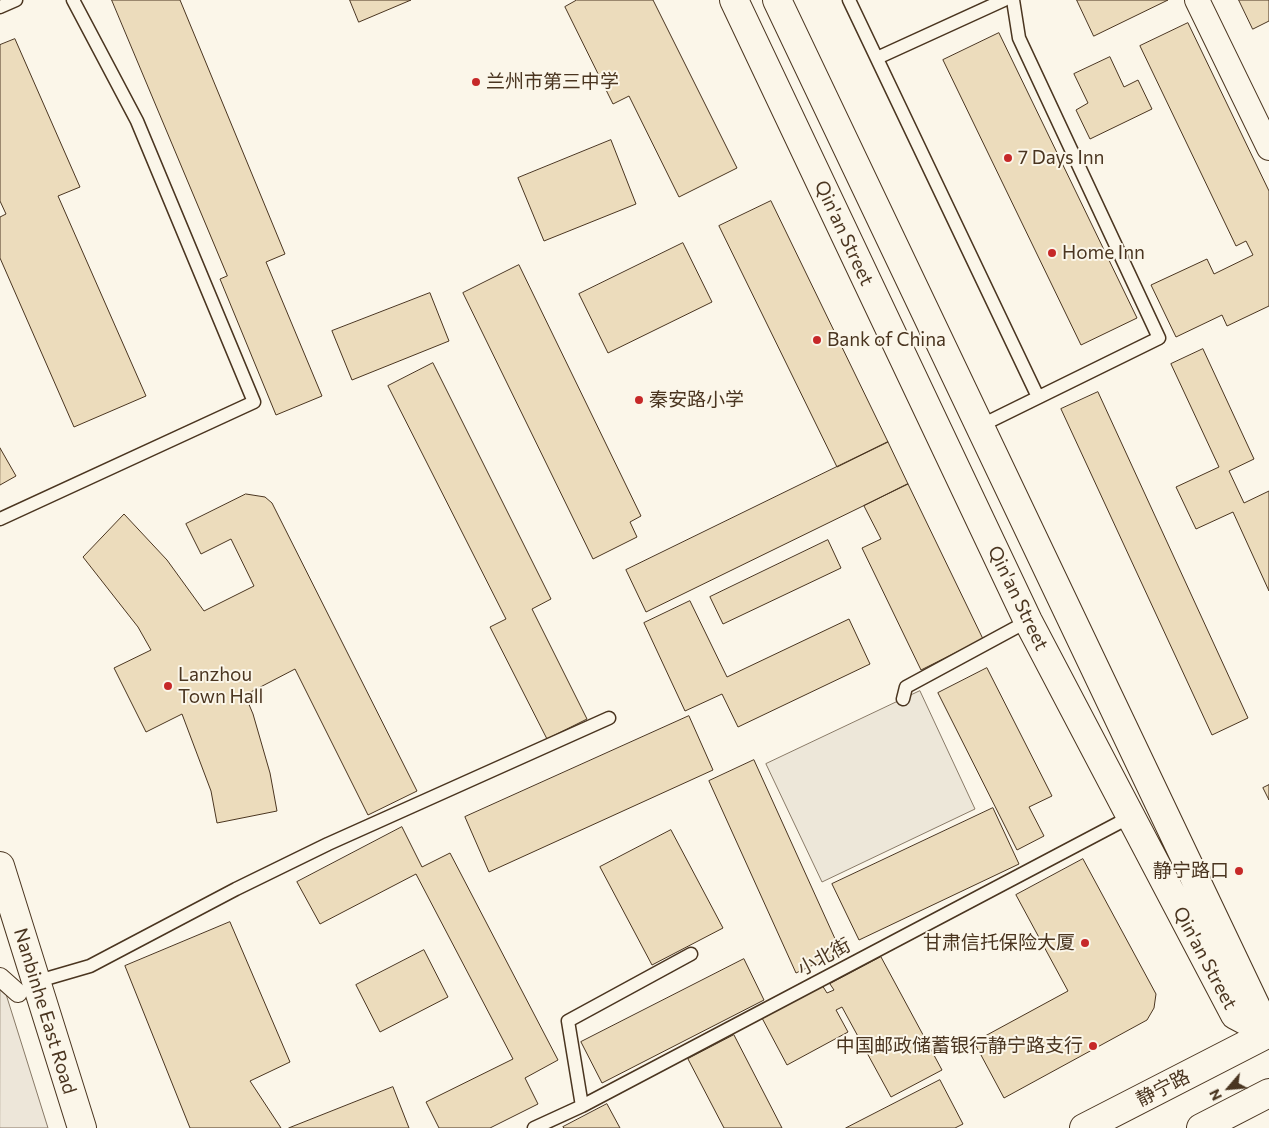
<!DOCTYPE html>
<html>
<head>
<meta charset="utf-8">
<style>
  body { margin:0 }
  #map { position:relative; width:1269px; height:1128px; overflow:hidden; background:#fbf6e9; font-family:Commissioner,sans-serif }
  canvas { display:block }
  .north { position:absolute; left:1204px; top:1063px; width:50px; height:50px; -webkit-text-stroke:4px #fbf6e9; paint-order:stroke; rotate:243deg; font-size:14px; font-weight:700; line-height:20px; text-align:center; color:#4a3520 }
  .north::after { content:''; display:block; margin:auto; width:18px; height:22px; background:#4a3520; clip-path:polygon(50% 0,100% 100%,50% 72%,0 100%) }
</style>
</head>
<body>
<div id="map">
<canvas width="1269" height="1128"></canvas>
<div class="north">N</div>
</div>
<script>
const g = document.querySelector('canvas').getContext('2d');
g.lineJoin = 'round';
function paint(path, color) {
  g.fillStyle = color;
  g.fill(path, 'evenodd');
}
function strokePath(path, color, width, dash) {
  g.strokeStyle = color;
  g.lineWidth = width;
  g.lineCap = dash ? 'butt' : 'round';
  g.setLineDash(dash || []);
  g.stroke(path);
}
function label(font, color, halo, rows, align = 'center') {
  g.font = font + ' Commissioner,"Noto Sans SC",sans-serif';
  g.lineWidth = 4;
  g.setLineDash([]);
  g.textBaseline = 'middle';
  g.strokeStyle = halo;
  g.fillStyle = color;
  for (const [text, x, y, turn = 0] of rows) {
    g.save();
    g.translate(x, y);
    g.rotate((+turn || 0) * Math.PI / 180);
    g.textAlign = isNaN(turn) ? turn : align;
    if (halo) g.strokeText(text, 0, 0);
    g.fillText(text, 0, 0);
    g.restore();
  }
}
const green = new Path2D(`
  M0,975L48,1128H0Z`);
paint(green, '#ede6d9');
strokePath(green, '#887966', 1);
const parking = new Path2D(`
  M920,691L975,809L822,882L766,764Z`);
paint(parking, '#ede7d9');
strokePath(parking, '#887966', 1);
const building = new Path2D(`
  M112,0H180L285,254L266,262L322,396L276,415L220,279L227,276Z
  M350,0H411L359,22Z
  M577,0H653L737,168L679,197L629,96L613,104L565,7Z
  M1077,0H1168L1094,36Z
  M1239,0H1269V21L1253,29Z
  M1188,23L1269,191V306L1227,326L1222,315L1176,337L1151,285L1207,259L1214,274L1253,255L1246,241L1236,246L1140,46Z
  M999,33L1137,318L1081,345L943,60Z
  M15,39L80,187L58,196L146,396L74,427L0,258V217L6,214L0,201V45Z
  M1110,57L1124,87L1138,80L1152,109L1090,139L1076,110L1088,103L1074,74Z
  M611,140L636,204L544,241L518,178Z
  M771,201L888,442L837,467L719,226Z
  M683,243L712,302L608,353L579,294Z
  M519,265L641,516L630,522L637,537L593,559L463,293Z
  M430,293L449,341L352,380L332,331Z
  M1203,349L1254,459L1229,471L1244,503L1269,491V591L1233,512L1196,529L1176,487L1219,467L1171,364Z
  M433,363L551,599L532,609L587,719L547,739L490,627L506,619L388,386Z
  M1098,392L1248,718L1212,735L1061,409Z
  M888,442L908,484L646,612L626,570Z
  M0,448L16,476L0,485Z
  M908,484L983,639L921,670L862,548L881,539L864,506Z
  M246,494L265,497L272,503L417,791L368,815L295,669L245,695L253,714L270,773L277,811L217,823L211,791L182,714L146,732L114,668L151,650L138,627L83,557L124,514L167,560L204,611L254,586L231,539L201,554L186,524Z
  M828,540L841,568L723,624L710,597Z
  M690,601L727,677L849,619L870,664L738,727L722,694L685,711L644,623Z
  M987,668L1052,796L1029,807L1044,836L1017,850L938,693Z
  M689,716L713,770L489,872L465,817Z
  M754,760L841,952L796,973L709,781Z
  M1269,785V800L1263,788Z
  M993,808L1019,864L859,940L832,884Z
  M402,827L422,867L450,853L558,1060L525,1078L538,1104L490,1128H439L426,1102L513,1059L416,874L320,924L297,882Z
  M671,830L723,928L652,965L600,867Z
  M1083,859L1156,994L1154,1008L1147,1020L1004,1098L974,1042L1068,991L1016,895Z
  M230,922L290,1062L250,1081L281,1128H190L125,966Z
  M424,950L448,997L380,1032L356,985Z
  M881,957L942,1070L891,1097L842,1007L836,1010L848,1032L787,1065L762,1018L822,985L827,993L834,990L830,984Z
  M744,959L764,1000L602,1083L581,1042Z
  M734,1035L782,1128H724L688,1059Z
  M940,1080L963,1124L955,1128H846Z
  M393,1087L409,1128H289Z
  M607,1104L620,1128H564L563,1127Z`);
paint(building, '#ecdcbc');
strokePath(building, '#4a3520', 1);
const service = new Path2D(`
  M849,0L1038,397
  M0,7L16,0
  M877,58L1004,0
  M980,426L1159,338L1019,38L1013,0
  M0,519L254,402L137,121L73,0
  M903,699L906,687L1028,621
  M35,982L90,966L236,889L328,844L609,718
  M582,1106L568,1021L691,954
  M534,1128L582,1106L1130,817`);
const pedestrian = new Path2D(`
  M0,977L18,993`);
const minor = new Path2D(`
  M1197,0L1269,148`);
const secondary = new Path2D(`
  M734,0L1028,621L1235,1015L1269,1033
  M777,0L1269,1034`);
const primary = new Path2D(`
  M1084,1128L1269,1033
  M1201,1128L1269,1093`);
const trunk = new Path2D(`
  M0,866L82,1128`);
strokePath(service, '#4a3520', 15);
strokePath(pedestrian, '#4a3520', 20);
strokePath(minor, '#4a3520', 26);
strokePath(secondary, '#4a3520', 30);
strokePath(primary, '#4a3520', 30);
strokePath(trunk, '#4a3520', 30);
strokePath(service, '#fbf6e9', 12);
strokePath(pedestrian, '#fbf6e9', 18);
strokePath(minor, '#fbf6e9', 24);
strokePath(secondary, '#fbf6e9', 28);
strokePath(primary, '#fbf6e9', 28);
strokePath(trunk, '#fbf6e9', 28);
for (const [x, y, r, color] of [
  [476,82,5,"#c62828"],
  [1008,158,5,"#c62828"],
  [1052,253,5,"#c62828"],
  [817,340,5,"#c62828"],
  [639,400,5,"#c62828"],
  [168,686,5,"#c62828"],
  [1239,871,5,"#c62828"],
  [1085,943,5,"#c62828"],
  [1093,1046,5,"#c62828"]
]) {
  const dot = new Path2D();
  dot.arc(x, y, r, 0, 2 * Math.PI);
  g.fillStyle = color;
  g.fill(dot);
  strokePath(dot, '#fbf6e9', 2);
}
label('19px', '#4a3520', '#fbf6e9', [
  ["兰州市第三中学",486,82],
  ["7 Days Inn",1018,158],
  ["Home Inn",1062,253],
  ["Bank of China",827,340],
  ["秦安路小学",649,400],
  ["Lanzhou",178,675],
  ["Town Hall",178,697],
  ["静宁路口",1229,871,"right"],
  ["甘肃信托保险大厦",1075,943,"right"],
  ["中国邮政储蓄银行静宁路支行",1083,1046,"right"]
], 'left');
label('19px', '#4a3520', '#fbf6e9', [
  ["Qin'an Street",844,233,65],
  ["Qin'an Street",1018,598,64],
  ["小北街",824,957,-28],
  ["Qin'an Street",1205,958,62],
  ["Nanbinhe East Road",45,1011,73],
  ["静宁路",1163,1088,-27]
]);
</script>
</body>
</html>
